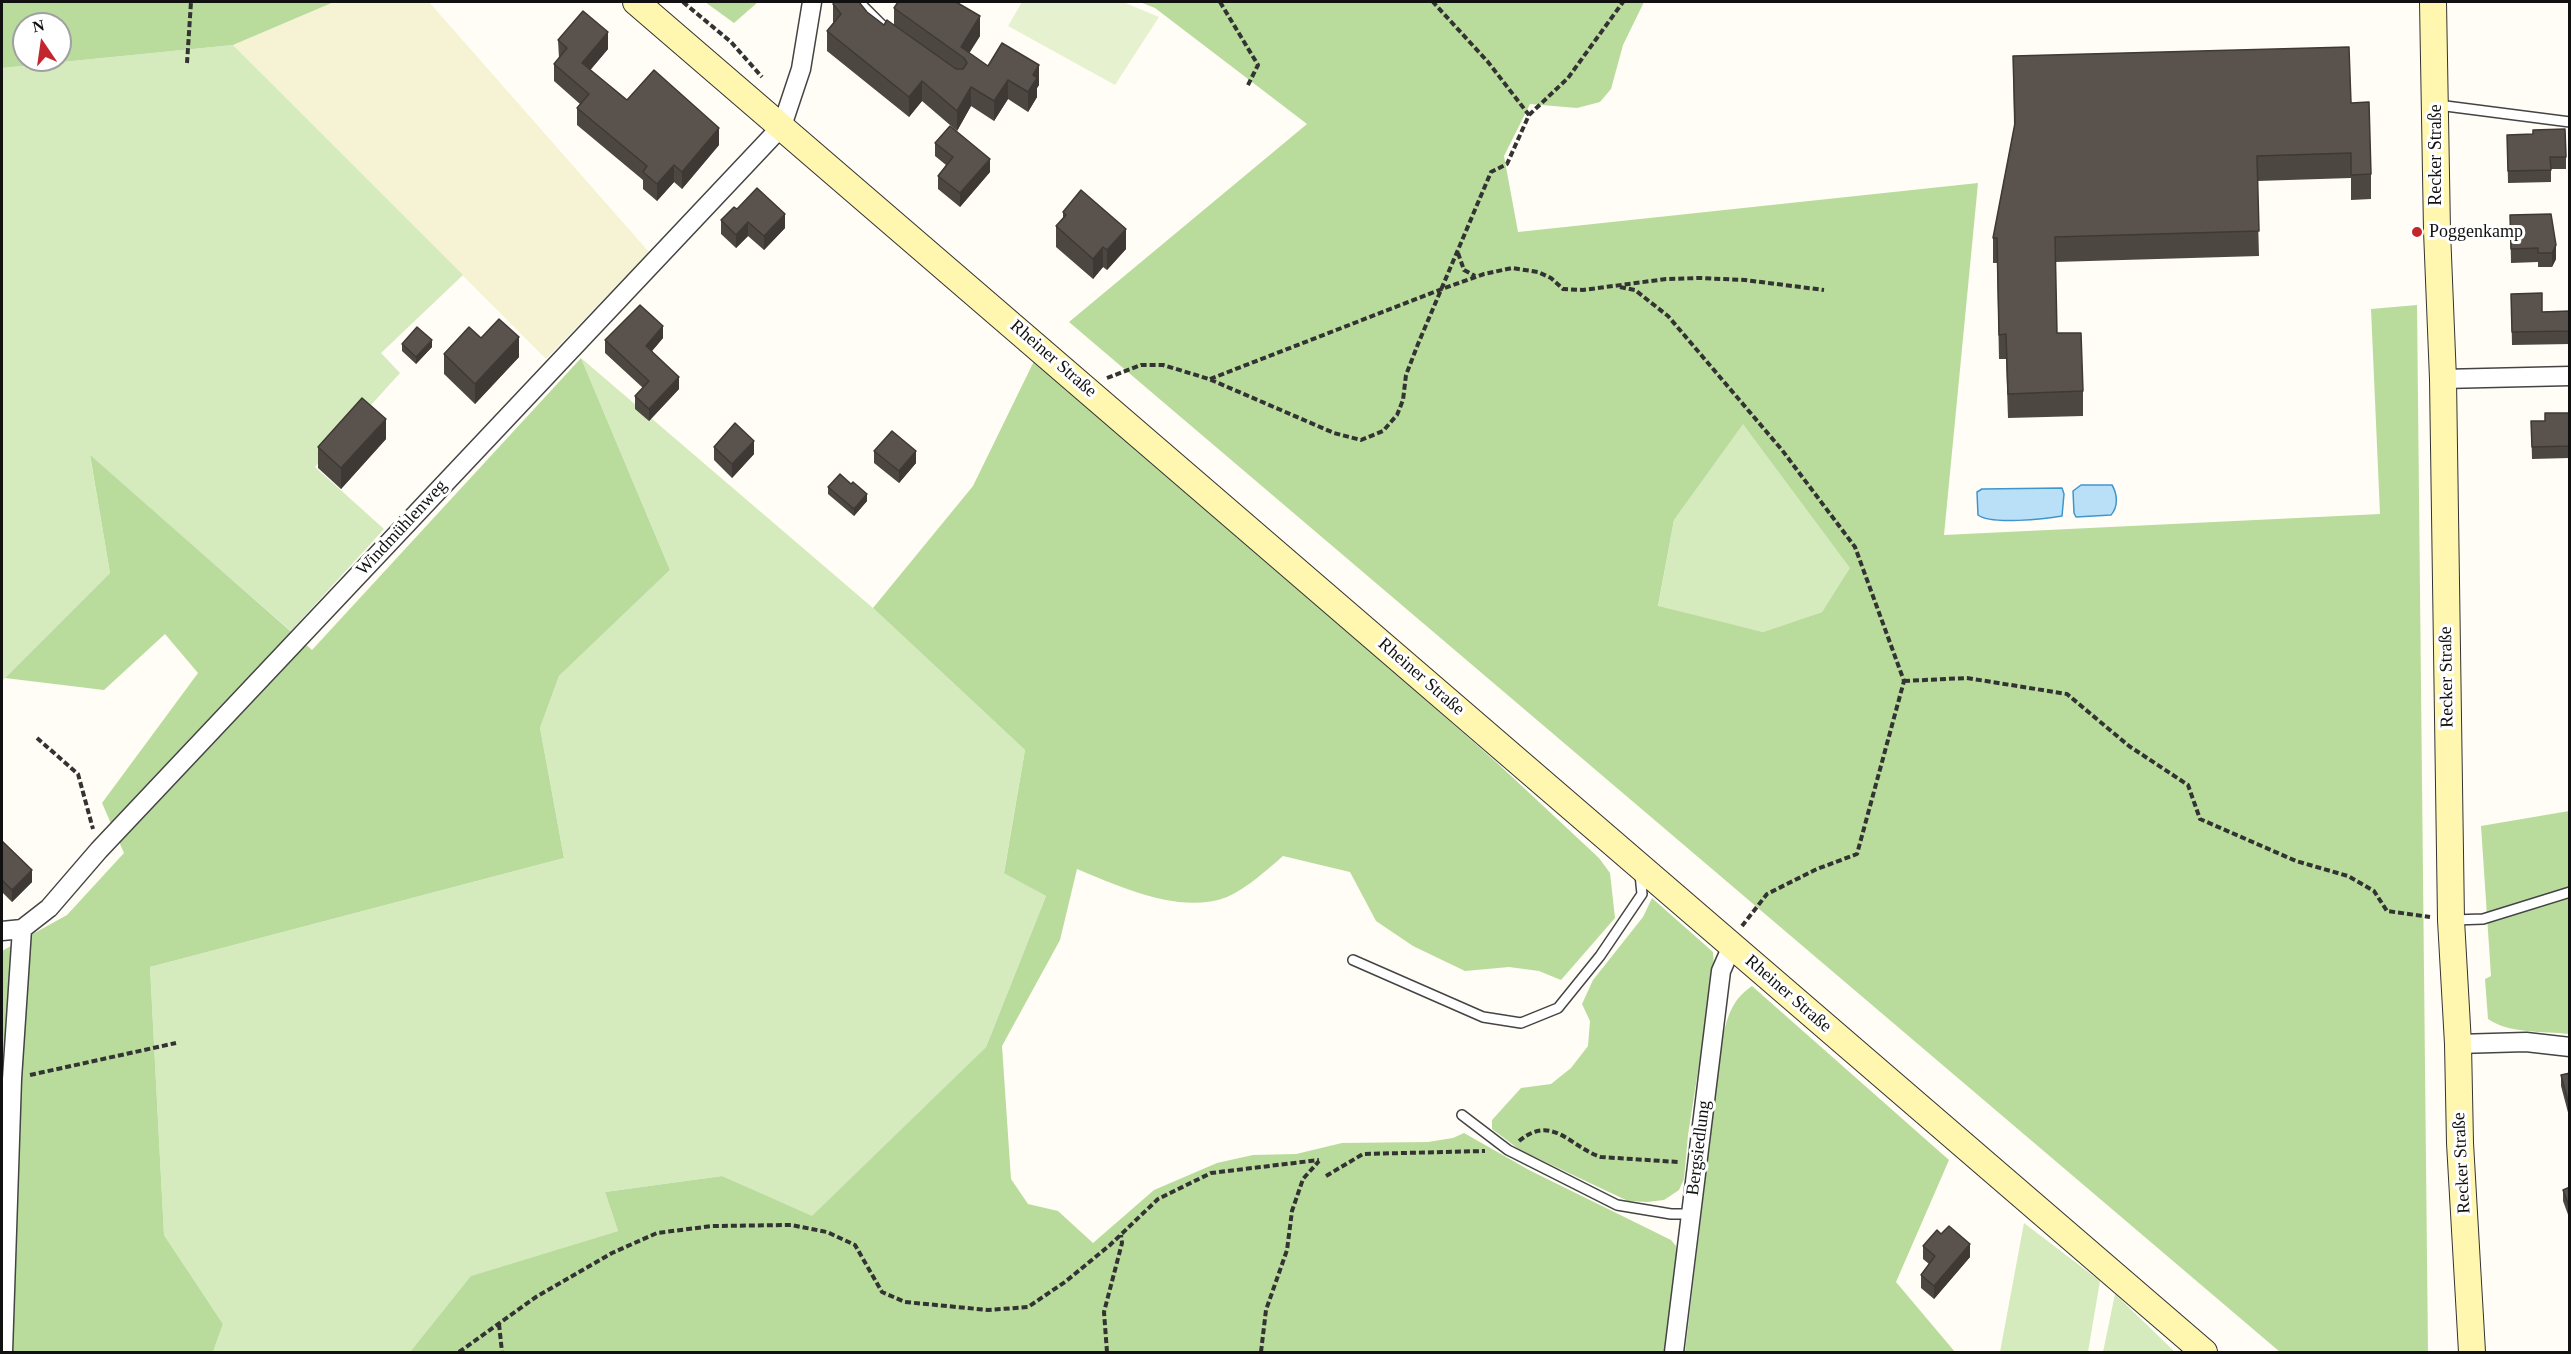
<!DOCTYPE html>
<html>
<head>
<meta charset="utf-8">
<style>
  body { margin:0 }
  #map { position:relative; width:2571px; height:1354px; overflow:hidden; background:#fffdf5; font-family:"Times New Roman",serif }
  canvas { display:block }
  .frame { position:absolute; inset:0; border:3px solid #111; pointer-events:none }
  .north { position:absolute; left:12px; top:12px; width:60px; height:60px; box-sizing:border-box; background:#fff; border:2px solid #a0a0a0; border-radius:50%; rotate:347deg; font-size:16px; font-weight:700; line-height:24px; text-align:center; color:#111 }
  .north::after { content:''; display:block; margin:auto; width:21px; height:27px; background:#c4262e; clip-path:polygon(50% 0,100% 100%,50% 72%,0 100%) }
</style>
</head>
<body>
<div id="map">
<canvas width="2571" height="1354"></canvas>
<div class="frame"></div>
<div class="north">N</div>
</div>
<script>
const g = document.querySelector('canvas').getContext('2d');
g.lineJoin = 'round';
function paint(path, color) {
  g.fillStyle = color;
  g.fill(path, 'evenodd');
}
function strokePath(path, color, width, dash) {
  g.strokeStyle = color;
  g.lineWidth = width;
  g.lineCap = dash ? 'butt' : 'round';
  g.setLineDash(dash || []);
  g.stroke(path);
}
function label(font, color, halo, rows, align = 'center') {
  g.font = font + ' "Times New Roman",serif';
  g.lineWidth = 6;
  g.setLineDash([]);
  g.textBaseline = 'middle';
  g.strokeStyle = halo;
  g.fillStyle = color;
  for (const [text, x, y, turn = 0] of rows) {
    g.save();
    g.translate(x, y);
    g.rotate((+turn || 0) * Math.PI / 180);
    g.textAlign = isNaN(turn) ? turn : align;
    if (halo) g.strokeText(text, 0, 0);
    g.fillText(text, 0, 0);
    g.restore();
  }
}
paint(new Path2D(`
  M334,2H429L649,252L546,359L233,45Z`), '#f6f3d4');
paint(new Path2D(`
  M233,45L463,275L381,353L400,373L315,467L384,529L291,631L90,456L110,573L2,681V68Z
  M581,358L873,608L1025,750L1004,872L1046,896L986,1047L812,1217L722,1176L605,1192L618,1231L472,1276L410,1352H213L223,1324L164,1235L150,967L564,858L540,728L559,676L670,570Z
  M1743,423L1851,568L1822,612L1763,632L1658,607L1674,520Z
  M2024,1223L2100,1281L2088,1352H2000Z
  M2115,1294L2175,1352H2103Z`), '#d5ebbd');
paint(new Path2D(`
  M2,2H334L233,45L2,68ZM24,24H60V60H24Z
  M705,2H758L734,23Z
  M1140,2H1644L1623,45L1611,89L1600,102L1577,108L1530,104L1504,156L1518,232L1978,183L1944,535L2380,514L2371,309L2417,305L2428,1352H2280L1069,322L1307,124L1155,8ZM1743,424L1850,568L1822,612L1763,632L1658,606L1674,520Z
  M1036,357L1495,761L1599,858L1610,873L1615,918L1561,980L1539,971L1509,967L1465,971L1413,946L1376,921L1350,872L1283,856C1268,869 1246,889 1227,897C1180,915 1121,887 1077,869L1060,940L1002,1046L1011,1179L1028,1204L1058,1211L1093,1243L1154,1190L1217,1163L1253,1155L1296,1154L1342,1143L1428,1142L1453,1138L1464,1133L1529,1170L1671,1240L1676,1246L1678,1256L1668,1352H410L471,1276L618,1231L605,1192L722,1176L812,1216L986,1047L1046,896L1004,873L1025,750L873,608L973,486Z
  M581,358L670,570L559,676L540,728L564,858L150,967L164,1235L223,1324L213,1352H2V951L67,915L124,853L102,803L198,673L165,634L104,690L5,678L110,573L90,455L312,650Z
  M2569,811V1034C2544,1031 2509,1034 2488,1019L2485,979L2491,976L2481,826Z
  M1652,898L1713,952L1714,968L1688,1135L1684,1179L1679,1190L1664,1200L1647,1202L1628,1201L1520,1150L1492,1129V1120L1521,1088L1551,1084L1571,1068L1588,1046L1590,1021L1582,1004L1593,980L1643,917Z
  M1752,986L1949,1160L1896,1282L1955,1352H1685L1722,1038C1729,1014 1731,1001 1752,986Z`), '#b9dc9c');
paint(new Path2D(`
  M1022,2H1123L1159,17L1115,85L1008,26Z`), '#e6f2cf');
const water = new Path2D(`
  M2081,485H2112C2118,495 2118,507 2111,515L2076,517L2074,513L2073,491Z
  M2062,488L2064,494L2062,516C2046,519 1990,525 1978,515L1977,492L1982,489Z`);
paint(water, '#b9e0f7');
strokePath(water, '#3f96cf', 1.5);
const service = new Path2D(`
  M854,2L860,3L884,27
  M2438,105L2570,122
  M2454,920L2483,919L2570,892
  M1353,960L1483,1017L1521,1023L1558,1008L1600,956L1642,894L1640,874
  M1462,1115L1508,1150L1617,1205L1671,1214H1690`);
const minor = new Path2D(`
  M2443,379L2570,376
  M2,931L22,929L49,908L99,850L782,126L801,69L812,2
  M2458,1044L2526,1042L2570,1047
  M3,1352L12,1079L22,929
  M1674,1352L1721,971L1732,946`);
const secondary = new Path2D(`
  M636,2L2204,1352
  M2433,2L2437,231L2443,379L2451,920L2458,1044L2460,1143L2472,1352`);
strokePath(service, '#444', 12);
strokePath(minor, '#444', 21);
strokePath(secondary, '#333', 28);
strokePath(new Path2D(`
  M683,2L731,42L762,77
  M1220,2L1258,65L1247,87
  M187,63L191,2
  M1529,115L1568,78L1623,2
  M1458,253L1464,270L1475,276
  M1620,287L1635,290L1668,316L1782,450L1855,547L1904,681L1857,854L1817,869L1767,894L1742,926
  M1107,378L1141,365H1163L1209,379L1334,433L1361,440L1383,431L1397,415L1403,400L1406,375L1418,344L1491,172L1507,164L1529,115L1488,62L1433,2
  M1210,379L1442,289L1484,274L1512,268L1538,272L1551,278L1563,289L1583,290L1666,279L1700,278L1745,280L1824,290
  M1904,681L1967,678L2067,694L2129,746L2188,785L2200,819L2296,861L2348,876L2374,891L2387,911L2430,917
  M37,738L78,774L93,829
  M30,1075L176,1043
  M1519,1141C1553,1113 1571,1148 1601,1157L1678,1162
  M1326,1176L1363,1154L1485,1151
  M499,1324L502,1352
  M459,1352L536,1297L612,1253L657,1233L712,1226L791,1225L827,1232L855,1245L882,1292L905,1302L988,1310L1028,1307L1065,1282L1110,1245L1158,1199L1211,1173L1319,1160
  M1107,1352L1104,1312L1122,1243L1121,1235
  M1261,1352L1266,1310L1287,1250L1292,1211L1303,1179L1319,1161`), '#333', 4, [6, 3]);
strokePath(service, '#fff', 9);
strokePath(minor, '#fff', 18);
strokePath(secondary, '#fff6b0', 26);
paint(new Path2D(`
  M833,4L867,12L884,25H894V8L980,36L969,53L988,66L1039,85L1037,88V97L1028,112L1008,99L994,121L971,106L957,131L922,101L909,117L827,51V31L833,23Z
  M558,40L608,49L590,70L627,100L719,145L682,189L674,182L657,201L643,189V180L577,125V108L580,104L554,81V64L559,58Z
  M2013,56L2351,103L2371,174V199L2351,200V178L2257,181L2259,256L2055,262L2057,333L2083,391V416L2008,418L2006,359H1999L1997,263H1993V238L2014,127Z
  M2507,135L2566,157V169H2551V182L2508,183Z
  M935,143L990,172L960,207L938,189V176L946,165L935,156Z
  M737,209L785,228L764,250L748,236L736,248L721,234V220Z
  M1063,212L1126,249L1107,270L1103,267L1093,279L1056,247V226L1063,219Z
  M2551,214L2556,259L2552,267H2538V262L2511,263L2510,215Z
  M2511,294L2542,312L2570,311V344L2512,345Z
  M481,338L519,357L475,404L444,374V354Z
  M663,338L652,351L679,389L649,421L635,409V396L643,388L605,353V340Z
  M402,344L432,347L416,364L402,351Z
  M2570,413V458L2532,459L2531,421H2545Z
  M386,439L341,489L318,468V447Z
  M714,447L754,454L732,478L714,460Z
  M874,451L916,463L899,483L874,463Z
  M851,484L867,501L854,516L828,494V487Z
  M2,841L32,882L12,902L2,892Z
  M2570,1073V1120L2561,1086V1075Z
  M2570,1187V1220L2563,1201V1190Z
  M1923,1246L1970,1257L1934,1299L1921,1288V1275L1929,1264L1923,1259Z`), '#4d4742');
paint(new Path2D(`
  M980,16V36L965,60L961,47Z
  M608,32V49L582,80V63Z
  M1039,65V85L1037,88V97L1028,112V92L1033,75Z
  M1008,80V99L994,121V101Z
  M922,81V101L909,117V97Z
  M971,87V106L957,131V111Z
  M719,128V145L682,189V172Z
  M990,159V172L960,207V193Z
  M674,165V182L657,201V184Z
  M785,214V228L764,250V236Z
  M748,222V236L736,248V235Z
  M1126,229V249L1107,270V250Z
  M2556,245V259L2552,267V253Z
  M1103,247V267L1093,279V259Z
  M663,326V338L646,358V346Z
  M519,337V357L475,404V384Z
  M432,340V347L416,364V357Z
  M679,377V389L649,421V409Z
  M386,419V439L341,489V468Z
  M754,441V454L732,478V464Z
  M916,451V463L899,483V471Z
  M867,494V501L854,516V509Z
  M32,870V882L12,902V890Z
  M1970,1244V1257L1934,1299V1286Z`), '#3f3936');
const building = new Path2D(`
  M834,2H859L867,12L884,25L887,20L956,69H963L967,63L964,58L894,8L898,2H956L980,16L961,47L988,66L1002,43L1039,65L1033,75L1037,78L1028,92L1008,80L994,101L971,87L957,111L922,81L909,97L827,31L841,14L833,4Z
  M583,11L608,32L582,63L627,100L654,70L719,128L682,172L674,165L657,184L643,172L647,166L577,108L589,94L554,64L567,48L558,40Z
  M2349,47L2351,103L2369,102L2371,174L2351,175V153L2257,156L2259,231L2055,237L2057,333H2081L2083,391L2008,394L2006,334L1999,335L1997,238H1993L2015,123L2013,56Z
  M950,126L990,159L960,193L938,176L953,157L935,143Z
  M2565,129L2566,157H2550L2551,170L2508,171L2507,135L2533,134V130Z
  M757,188L785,214L764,236L748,222L736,235L721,220L734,207L737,209Z
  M1081,190L1126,229L1107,250L1103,247L1093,259L1056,226L1066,215L1063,212Z
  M2551,214L2556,245L2552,253H2538V248L2511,249L2510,215Z
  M2542,293V312L2570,311V331L2512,332L2511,294Z
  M640,305L663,326L646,346L679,377L649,409L635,396L649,381L605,340Z
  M499,319L519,337L475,384L444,354L469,327L481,338Z
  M417,327L432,340L416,357L402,344Z
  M362,398L386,419L341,468L318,447Z
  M2545,413H2570V446L2532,447L2531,421H2545Z
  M735,423L754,441L732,464L714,447Z
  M892,431L916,451L899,471L874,451Z
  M840,474L851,484L853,482L867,494L854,509L828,487Z
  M2,841L32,870L12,890L2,880Z
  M2570,1073V1109L2561,1075Z
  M2570,1187V1209L2563,1190Z
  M1949,1226L1970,1244L1934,1286L1921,1275L1935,1256L1923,1246L1937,1230L1941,1234Z`);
paint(building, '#5a524d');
strokePath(building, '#3f3936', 1.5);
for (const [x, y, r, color] of [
  [2417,232,6,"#c4262e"]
]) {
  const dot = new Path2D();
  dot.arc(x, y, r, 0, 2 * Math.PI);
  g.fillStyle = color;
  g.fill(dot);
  strokePath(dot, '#fff', 2);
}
label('18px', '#111', '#fff', [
  ["Recker Straße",2436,155,-90],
  ["Rheiner Straße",1053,359,41],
  ["Windmühlenweg",402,528,-47],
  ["Rheiner Straße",1421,677,41],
  ["Recker Straße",2447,677,-91],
  ["Rheiner Straße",1788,994,41],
  ["Bergsiedlung",1699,1148,-83],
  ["Recker Straße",2462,1163,-93]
]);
label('18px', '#111', '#fff', [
  ["Poggenkamp",2429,232]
], 'left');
</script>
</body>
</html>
